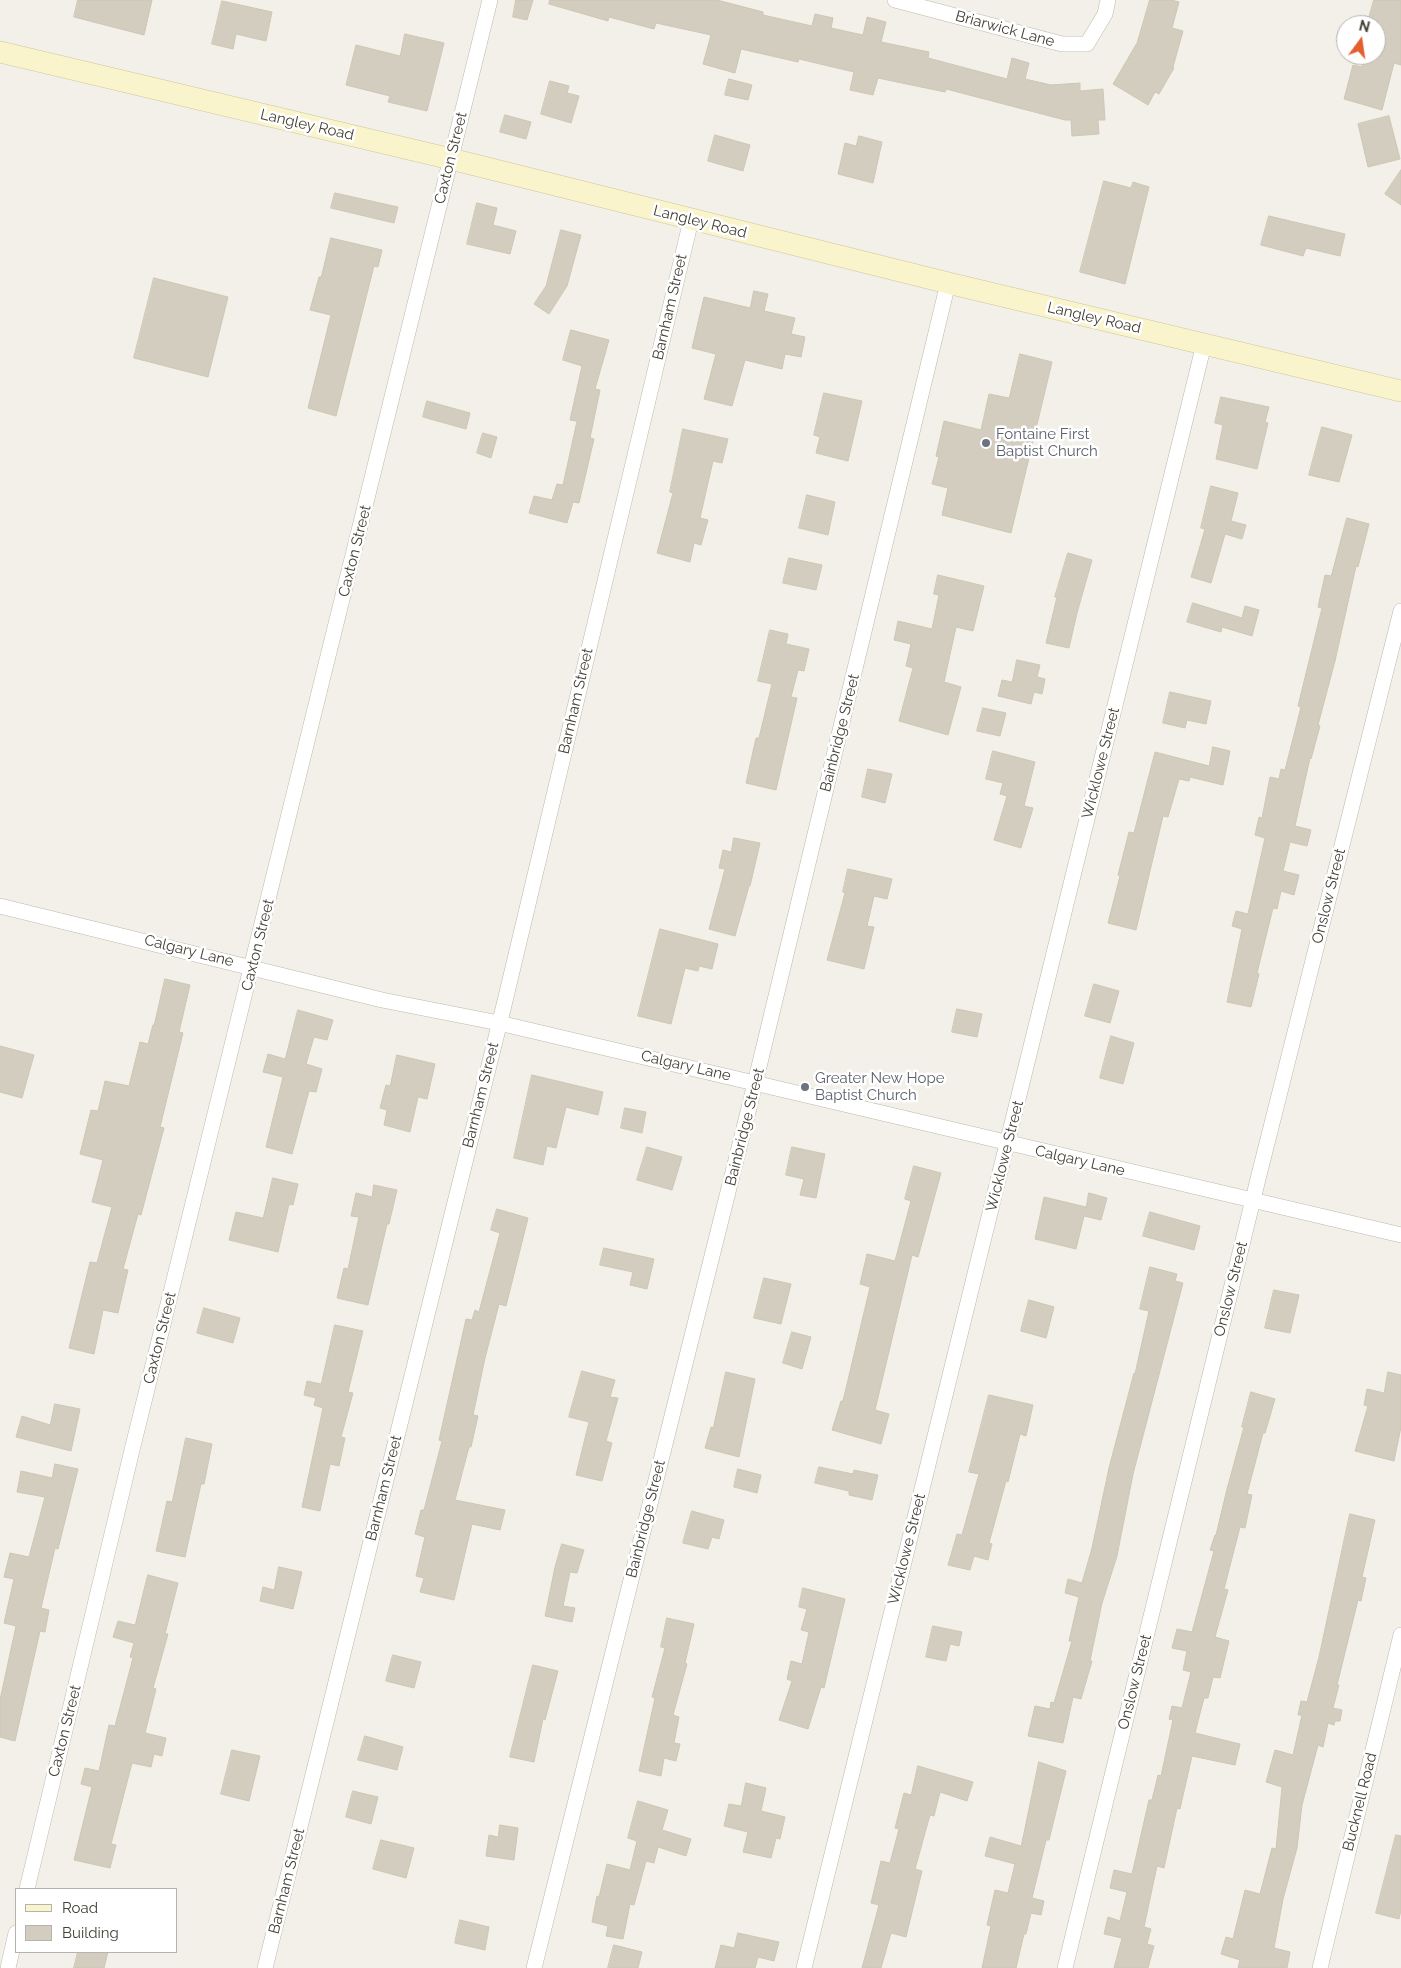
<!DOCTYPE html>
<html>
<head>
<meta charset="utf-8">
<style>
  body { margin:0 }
  #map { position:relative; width:1401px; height:1968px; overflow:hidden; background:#f2f0e8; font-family:Raleway,sans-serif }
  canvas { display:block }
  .legend { position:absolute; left:15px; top:1888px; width:162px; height:65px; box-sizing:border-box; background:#fff; border:1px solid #b5b3af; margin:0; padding:6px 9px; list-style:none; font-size:15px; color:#454137 }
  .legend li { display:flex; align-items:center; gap:10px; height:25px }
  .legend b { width:25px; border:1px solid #b5b3af }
  .north { position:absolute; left:1336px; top:15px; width:50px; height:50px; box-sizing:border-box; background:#fff; border:1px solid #b5b3af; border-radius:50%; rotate:14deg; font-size:14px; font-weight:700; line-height:20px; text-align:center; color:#454137 }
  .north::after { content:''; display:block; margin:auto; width:18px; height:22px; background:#e3602e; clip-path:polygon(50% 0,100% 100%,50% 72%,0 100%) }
</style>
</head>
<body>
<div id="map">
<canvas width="1401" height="1968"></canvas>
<ul class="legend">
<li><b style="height:6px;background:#f9f4cb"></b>Road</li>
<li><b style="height:14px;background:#d3cdbf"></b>Building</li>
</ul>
<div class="north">N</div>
</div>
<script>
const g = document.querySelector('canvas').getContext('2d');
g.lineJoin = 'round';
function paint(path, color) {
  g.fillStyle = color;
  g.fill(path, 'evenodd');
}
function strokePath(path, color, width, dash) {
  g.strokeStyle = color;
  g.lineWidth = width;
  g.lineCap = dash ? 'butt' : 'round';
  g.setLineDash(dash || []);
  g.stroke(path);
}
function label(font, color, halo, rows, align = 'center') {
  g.font = font + ' Raleway,sans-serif';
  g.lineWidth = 5;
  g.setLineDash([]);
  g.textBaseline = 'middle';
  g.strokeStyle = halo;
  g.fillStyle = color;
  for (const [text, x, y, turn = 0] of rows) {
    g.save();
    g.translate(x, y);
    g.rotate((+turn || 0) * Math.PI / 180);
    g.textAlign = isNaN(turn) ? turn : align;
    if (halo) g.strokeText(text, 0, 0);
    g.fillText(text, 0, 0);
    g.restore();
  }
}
const building = new Path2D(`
  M78,0H152L144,35L74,17Z
  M516,0H533L527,20L513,17Z
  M550,0H717L763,12V15L812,26L815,14L833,18L831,28L863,35L867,17L886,22L881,42L929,52L928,58L1007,79L1012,58L1029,63L1025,79L1051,85L1080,83V91L1103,89L1105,120H1098L1099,134L1072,136L1071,120H1065L946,89L945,92L878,78L873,95L850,90L854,72L799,59L798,62L741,49L735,73L703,64L711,35L656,23L654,29L609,17L608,21L549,4Z
  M1150,0H1171L1179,2L1172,28L1183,31L1173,67L1174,68L1159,94L1155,92L1148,105L1113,84L1137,43Z
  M1374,0H1401V65L1394,63L1382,110L1344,99L1353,65L1362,67L1365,55H1376V25H1367Z
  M222,1L272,12L266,41L236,34L233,49L212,44Z
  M405,34L444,43L427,111L388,102L390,96L346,85L356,45L400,56Z
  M729,79L752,85L748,100L725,95Z
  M550,81L569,86L567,93L579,96L571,123L541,114Z
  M505,115L531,122L526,139L500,132Z
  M1389,116L1400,159L1368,167L1358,124Z
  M715,135L750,145L743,171L708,161Z
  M859,136L882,142L873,183L838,174L845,143L856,146Z
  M1401,170V205L1385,194Z
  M1104,181L1131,188L1133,182L1149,187L1125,284L1080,272Z
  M335,193L398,207L394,223L331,208Z
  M477,203L497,208L493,225L516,231L510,254L467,244Z
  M1269,216L1345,234L1340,256L1306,248L1303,256L1261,245Z
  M561,230L581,235L567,286L549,314L534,304L546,286Z
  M331,238L382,250L378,267L374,266L336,416L308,408L331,315L310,310L319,277H321Z
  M154,278L228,297L208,377L134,358Z
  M754,291L768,294L764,311L795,318L791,334L805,337L801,357L785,354L782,369L745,360L732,406L704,399L716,354L692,348L704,297L750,308Z
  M571,330L609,340L595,389L600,390L590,438L594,439L579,503L573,502L567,523L529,513L534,496L552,500L557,484L563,485L577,421L570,420L582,366L563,360Z
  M1020,354L1052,362L1011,533L942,515L948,488L932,484L939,457L936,456L944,421L981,430L989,394L1009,398Z
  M824,393L862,401L848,461L816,453L820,437L814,435Z
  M1221,397L1269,407L1265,422L1268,423L1257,469L1216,459L1223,425L1215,423Z
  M427,401L470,413L466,429L423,417Z
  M1322,427L1352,435L1339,482L1309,475Z
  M683,429L728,439L722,463L713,461L700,518L708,520L701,545L694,543L690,562L657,553L673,493L670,492Z
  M483,433L497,437L491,458L477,453Z
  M1211,486L1238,493L1231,521L1246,525L1242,539L1225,534L1211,583L1191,577L1205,529L1201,528Z
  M807,495L835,502L828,535L799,528Z
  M1347,518L1369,524L1358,567L1356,566L1335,661L1318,725L1320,726L1311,759L1310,758L1295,826L1311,830L1307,846L1290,842L1283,871L1299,875L1294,895L1281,891L1277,909L1273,908L1257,973L1259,974L1251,1007L1227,1002L1242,929L1232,926L1236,911L1248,914L1265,838L1255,835L1259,817L1262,818L1270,777L1279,779L1281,769L1285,770L1301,707L1298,706L1322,608L1318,607L1325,575L1331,576Z
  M1068,553L1092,560L1077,613L1069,648L1046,643L1057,597H1055Z
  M789,558L822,565L816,590L783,583Z
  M938,575L984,586L973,631L956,627L944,682L961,687L948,735L899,721L913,668L906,666L911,644L894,640L898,621L932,629L939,595L934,594Z
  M1193,603L1242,618L1245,606L1259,610L1252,636L1222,627L1221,632L1187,622Z
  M770,630L788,634L786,644L809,649L804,671L798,670L791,697L797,698L776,790L746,783L756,738H759L772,684L758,681Z
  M1017,660L1040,665L1037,677L1045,679L1042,694L1034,692L1031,704L998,696L1002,680L1012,682Z
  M1170,692L1211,701L1206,724L1187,720L1185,728L1163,723Z
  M983,708L1006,713L1000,736L977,731Z
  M1213,747L1230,751L1223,785L1190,777L1189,781L1179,779L1168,817L1163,816L1136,930L1108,923L1120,876L1118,875L1129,832L1134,833L1155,752L1209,766Z
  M993,751L1035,762L1024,806L1033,808L1021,848L994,840L1007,796L1000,794L1003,783L986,779Z
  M868,769L892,774L885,803L862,797Z
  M734,838L760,843L750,886H749L735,936L709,929L725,869L719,868L723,850L731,852Z
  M848,869L892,879L887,899L874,896L867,926L874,927L864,969L827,960L845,893L843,892Z
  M660,929L718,944L712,969L699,966L698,971L685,968L671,1024L638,1016Z
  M165,979L190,985L179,1032L183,1033L160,1127L164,1128L141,1215L138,1214L123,1269L128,1270L118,1313L103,1310L94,1354L69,1348L90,1262L97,1263L112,1207L92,1202L103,1160L80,1154L91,1110L98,1111L105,1081L129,1086L140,1042L148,1044L153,1025H154Z
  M1094,984L1119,991L1110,1023L1085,1016Z
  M957,1009L982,1014L977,1037L952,1032Z
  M298,1010L333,1020L327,1040L314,1037L306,1064L322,1069L316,1092L309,1091L292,1154L266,1147L283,1077L263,1072L268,1054L285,1059Z
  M1111,1036L1134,1043L1123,1084L1100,1078Z
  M0,1046L34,1055L22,1098L0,1092Z
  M397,1055L435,1064L427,1099L418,1097L410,1132L384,1125L387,1110L380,1108L386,1085L390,1086Z
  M532,1075L603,1092L598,1115L566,1107L556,1148L547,1146L543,1165L514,1158Z
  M625,1108L646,1112L642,1133L621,1128Z
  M647,1147L682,1157L672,1190L637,1180Z
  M792,1147L825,1154L816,1198L800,1195L804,1179L786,1175Z
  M914,1166L941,1173L918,1257L912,1255L875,1410L889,1414L881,1444L832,1430L841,1401H843L870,1287L860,1284L867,1254L895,1261L911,1201L905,1199Z
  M273,1178L298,1184L293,1205L289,1204L278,1252L229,1240L236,1212L263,1218Z
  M374,1185L397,1190L389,1224H387L368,1305L337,1298L344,1268L348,1269L359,1217L351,1216L356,1193L372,1197Z
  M1089,1193L1107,1198L1101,1220L1084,1216L1076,1249L1035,1239L1044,1197L1086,1207Z
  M497,1209L528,1218L506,1306L499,1304L485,1358L473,1415L478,1416L471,1447H469L455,1500L505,1510L500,1530L472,1524L454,1600L420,1592L424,1578L416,1576L425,1537L415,1534L421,1510H424L442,1441L439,1440L466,1319L472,1320L475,1310L479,1312L500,1233L491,1230Z
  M1150,1212L1200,1226L1194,1250L1143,1236Z
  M604,1248L654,1259L647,1289L630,1285L633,1272L600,1265Z
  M1150,1267L1177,1274L1175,1281L1183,1283L1133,1474L1117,1556L1102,1603L1090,1661H1092L1081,1699L1073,1697L1063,1743L1028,1736L1035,1706L1050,1709L1051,1702L1054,1703L1072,1641H1069L1079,1597L1065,1593L1068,1579L1082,1583L1092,1548L1109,1468L1134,1373L1135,1374L1149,1311L1140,1309Z
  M764,1278L791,1284L781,1324L754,1318Z
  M1274,1290L1299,1295L1290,1333L1265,1328Z
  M1029,1300L1054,1307L1046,1338L1021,1331Z
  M204,1308L240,1318L233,1343L197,1333Z
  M335,1325L363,1331L348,1392L353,1393L341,1437L345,1438L339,1466L330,1464L320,1511L302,1507L323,1408L314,1405L316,1398L304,1395L307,1381L321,1384Z
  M792,1332L811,1337L802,1369L783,1363Z
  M582,1371L615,1380L610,1397L618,1398L606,1441L612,1443L602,1481L576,1475L589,1422L569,1417Z
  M726,1372L755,1379L739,1457L705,1448L711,1427L713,1428Z
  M1388,1372L1401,1375V1427L1394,1461L1355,1451L1368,1406L1364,1405L1367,1389L1384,1393Z
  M1251,1392L1275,1399L1265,1433H1263L1247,1494L1252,1495L1245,1528L1240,1527L1224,1589L1228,1590L1215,1637L1229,1641L1220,1678L1213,1677L1208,1698H1204L1195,1733L1240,1744L1235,1765L1192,1756L1180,1809L1177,1808L1164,1868L1157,1866L1144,1927L1151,1929L1147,1944L1154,1946L1148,1968H1114L1122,1938L1104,1934L1108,1917L1120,1921L1127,1892L1110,1888L1114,1870L1132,1874L1149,1800H1152L1158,1775L1161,1776L1173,1720L1169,1719L1172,1706L1182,1708L1191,1672L1183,1670L1187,1651L1172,1648L1177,1629L1192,1632L1214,1551L1210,1550L1215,1535H1216L1227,1489L1244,1427H1242Z
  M989,1395L1033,1405L1026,1436L1020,1434L1008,1482L1006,1481L989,1543L992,1544L988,1560L974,1556L970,1570L948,1565L957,1534L962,1535L979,1474L969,1472Z
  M55,1404L80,1409L71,1451L16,1437L22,1416L50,1425Z
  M186,1438L212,1444L204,1484H201L185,1557L156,1551L167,1501L172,1502Z
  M55,1464L78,1469L58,1549L55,1548L41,1608L49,1610L45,1632L40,1631L15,1741L0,1737V1700L16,1626L4,1623L14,1579L4,1577L10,1553L29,1557L45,1497L17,1492L21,1471L52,1478Z
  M819,1467L853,1474L854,1470L878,1475L872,1500L849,1495V1491L815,1483Z
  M738,1469L761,1475L757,1493L734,1487Z
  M692,1511L724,1520L719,1539L712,1537L708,1549L683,1543Z
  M1350,1514L1375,1520L1362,1577L1366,1578L1361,1601L1358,1600L1337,1685H1339L1333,1708L1342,1710L1340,1721H1335L1334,1725L1328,1723L1323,1747L1318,1745L1302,1805L1297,1848L1283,1899L1274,1948L1290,1952L1287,1968H1238L1240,1960L1221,1954L1226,1937L1233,1939L1245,1890L1260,1894L1272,1848L1276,1849L1282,1787L1266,1782L1275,1750L1293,1755L1302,1715H1298L1301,1701L1307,1702L1319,1657Z
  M562,1544L584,1550L577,1573L570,1572L563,1606L575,1608L572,1622L545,1616L555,1567Z
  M279,1567L302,1572L293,1609L260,1601L263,1587L274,1590Z
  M148,1575L178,1583L165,1634H168L153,1688L156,1689L145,1733L166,1738L162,1756L154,1754L151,1767L132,1763L111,1844L116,1845L110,1868L74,1860L92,1787L81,1784L85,1768L99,1771L109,1725L115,1726L133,1658L130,1657L134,1643L113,1637L118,1621L135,1625Z
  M803,1588L845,1599L824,1688L821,1687L808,1729L779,1720L792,1681L787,1679L791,1661L802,1664L809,1632L801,1630L807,1609L799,1607Z
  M667,1618L694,1624L685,1663L687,1664L673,1715L679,1717L674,1743L680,1744L676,1761L664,1758L661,1776L639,1771L655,1698L652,1697L665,1648L661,1647Z
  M933,1626L962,1632L959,1646L950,1644L946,1661L926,1657Z
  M393,1655L421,1662L414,1688L386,1681Z
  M533,1665L558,1671L545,1720L543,1719L534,1762L510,1757Z
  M365,1736L403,1747L397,1770L358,1760Z
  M232,1750L260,1756L249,1801L221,1794Z
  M1039,1762L1066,1771L1049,1840H1046L1032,1898L1044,1901L1041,1915L1031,1913L1026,1934H1024L1016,1968H982L991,1926L987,1925L995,1890L1008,1893L1015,1864L985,1856L990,1837L1021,1846Z
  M918,1766L973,1782L967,1801L940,1792L934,1816L930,1815L915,1869L922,1871L906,1937L891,1933L881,1968H862L879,1905L871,1903L881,1861L890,1863L899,1829L895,1828L904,1793L911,1795Z
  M746,1783L766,1788L761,1811L785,1817L780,1839L776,1838L771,1858L743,1852L748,1832L724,1826L729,1804L741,1806Z
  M353,1791L378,1797L371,1824L346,1817Z
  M638,1801L668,1810L662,1830L691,1839L686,1856L658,1847L654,1863L646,1861L634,1905L630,1904L623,1939L606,1936L608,1926L592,1922L597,1896L599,1897L607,1864L630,1870L637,1841L628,1838Z
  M500,1825L518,1828L514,1860L486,1856L489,1835L498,1837Z
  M1396,1835L1401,1836V1910L1399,1919L1376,1913Z
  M381,1840L414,1848L406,1878L373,1869Z
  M460,1920L489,1927L485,1950L455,1943Z
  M738,1933L779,1942L774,1961L758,1957L755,1968H715L721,1945L734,1948Z
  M614,1945L642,1952L638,1968H608Z
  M78,1952H108L104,1968H74Z`);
paint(building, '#d3cdbf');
strokePath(building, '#cdc6b3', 1);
const street = new Path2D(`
  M895,0L1062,44H1087L1105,14L1108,0
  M0,906L382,1000L499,1023L1401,1235
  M27,1889L133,1446L490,0
  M8,1968L16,1933
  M265,1968L505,1001L691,220
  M534,1968L750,1104L948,283
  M804,1968L1204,344
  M1065,1968L1259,1175L1401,611
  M1320,1968L1401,1635`);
const secondary = new Path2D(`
  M0,52L451,159L948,283L1401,391`);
strokePath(street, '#bdb9ac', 16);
strokePath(secondary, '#cdc69c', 22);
strokePath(street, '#fff', 15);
strokePath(secondary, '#f9f4cb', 21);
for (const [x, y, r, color] of [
  [986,443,5,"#6b7280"],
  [805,1087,5,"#6b7280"]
]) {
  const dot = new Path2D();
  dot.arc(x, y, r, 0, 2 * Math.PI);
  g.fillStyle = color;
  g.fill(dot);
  strokePath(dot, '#fff', 2);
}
label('15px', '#454137', '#fff', [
  ["Briarwick Lane",1005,29,15],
  ["Langley Road",307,125,13],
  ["Caxton Street",451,158,-76],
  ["Langley Road",700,222,14],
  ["Barnham Street",670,307,-77],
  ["Langley Road",1094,318,13],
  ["Caxton Street",355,551,-76],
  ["Barnham Street",576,701,-77],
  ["Bainbridge Street",840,733,-76],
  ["Wicklowe Street",1101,763,-76],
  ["Onslow Street",1329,896,-76],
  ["Caxton Street",258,945,-76],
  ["Calgary Lane",189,951,14],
  ["Calgary Lane",686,1066,13],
  ["Barnham Street",481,1095,-76],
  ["Bainbridge Street",745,1127,-76],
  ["Wicklowe Street",1005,1156,-76],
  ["Calgary Lane",1080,1161,13],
  ["Onslow Street",1231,1289,-76],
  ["Caxton Street",160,1338,-76],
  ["Barnham Street",384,1488,-76],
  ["Bainbridge Street",646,1519,-76],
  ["Wicklowe Street",907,1549,-76],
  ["Onslow Street",1135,1682,-76],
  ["Caxton Street",65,1731,-76],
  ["Bucknell Road",1360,1802,-76],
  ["Barnham Street",287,1881,-76]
]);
label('15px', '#5b616d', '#fff', [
  ["Fontaine First",996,434],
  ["Baptist Church",996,451],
  ["Greater New Hope",815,1078],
  ["Baptist Church",815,1095]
], 'left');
</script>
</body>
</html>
